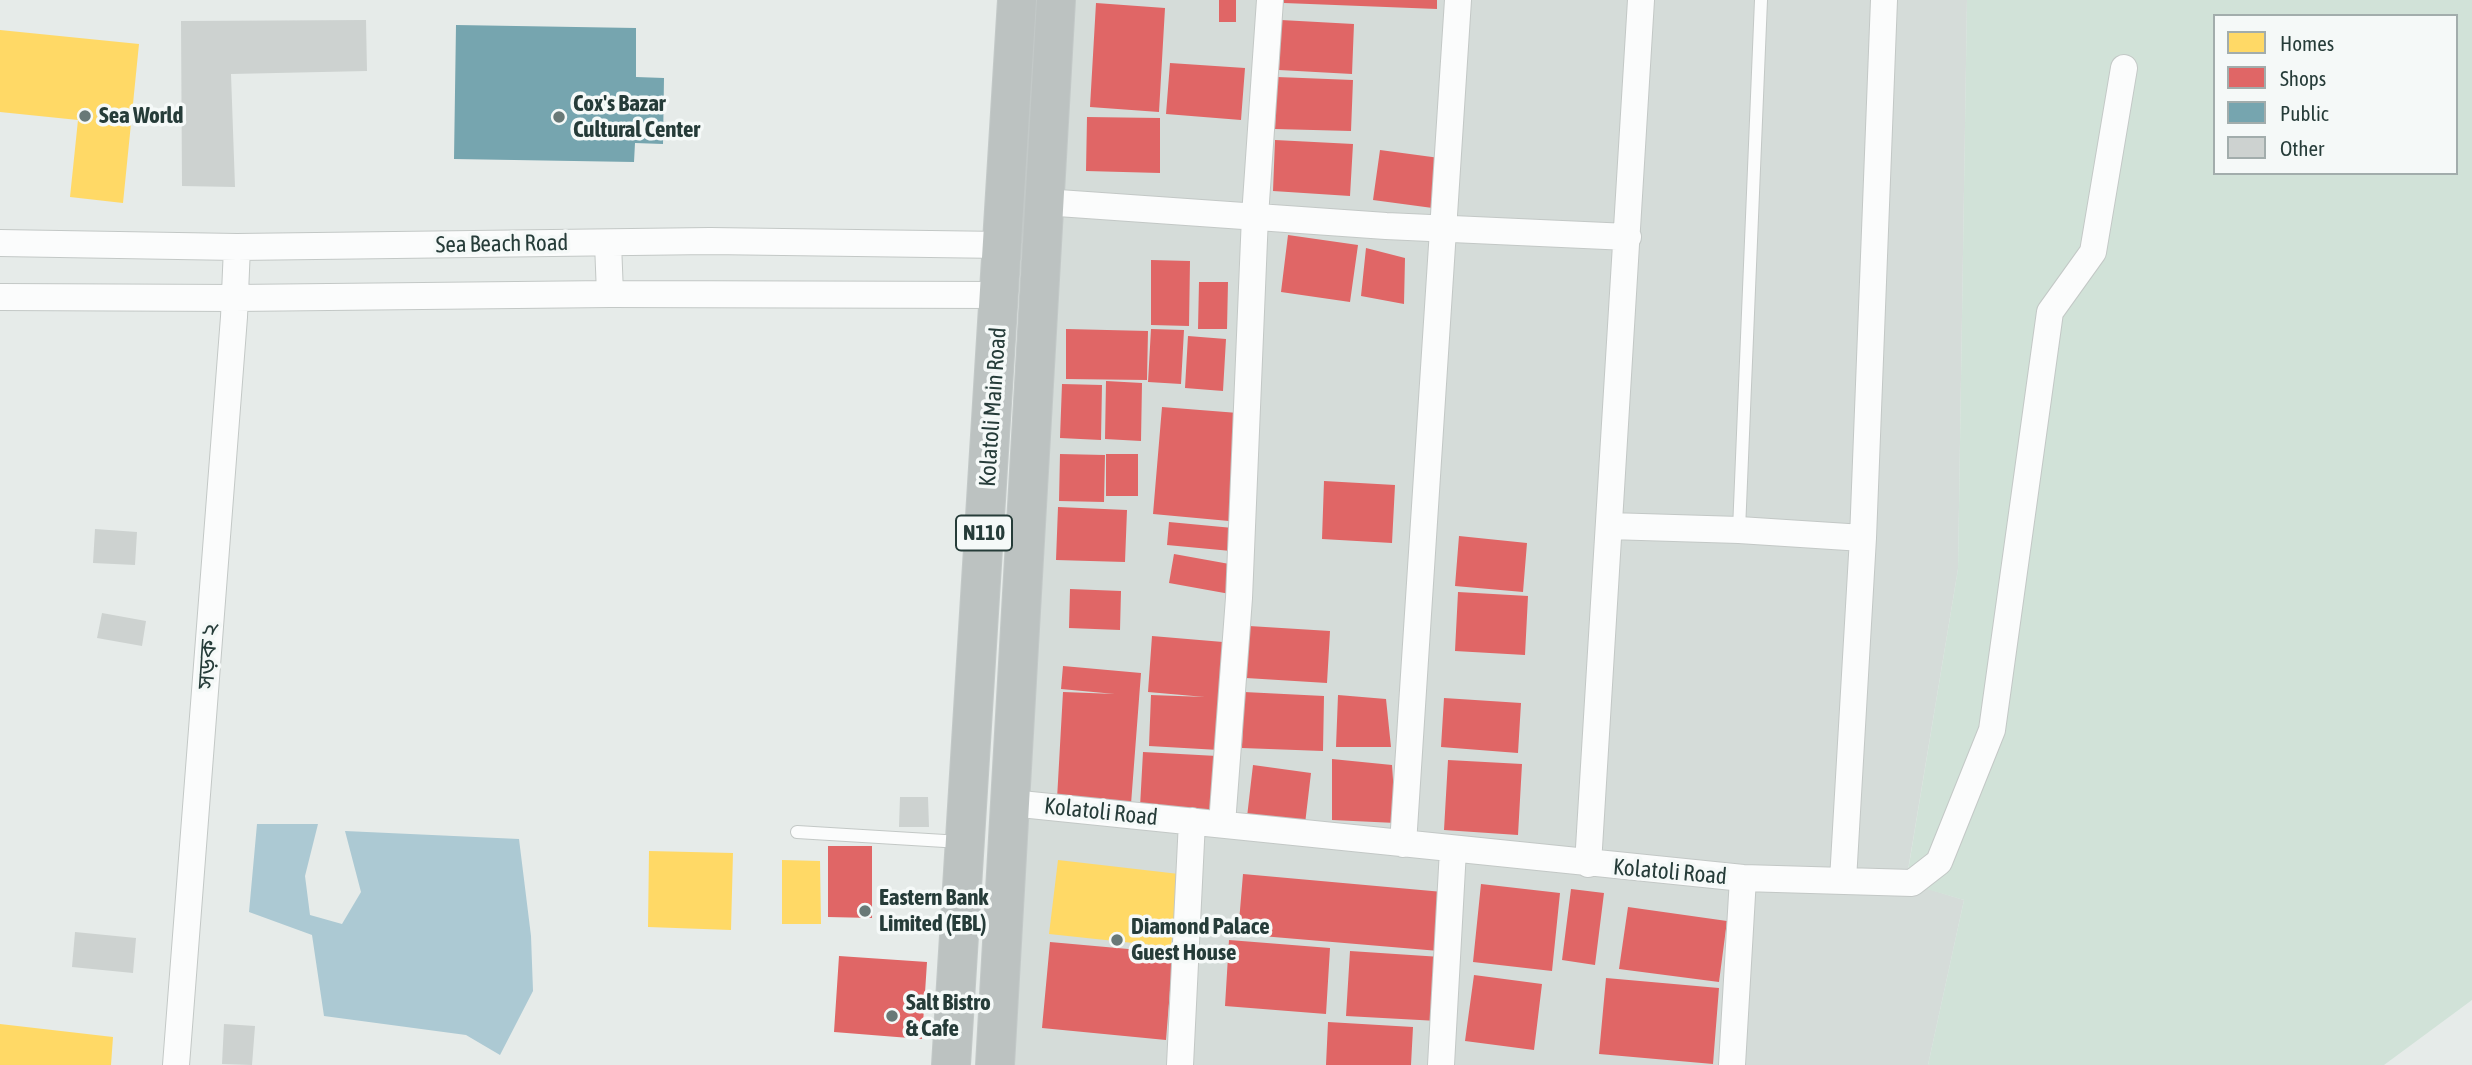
<!DOCTYPE html>
<html>
<head>
<meta charset="utf-8">
<style>
  body { margin:0 }
  #map { position:relative; width:2472px; height:1065px; overflow:hidden; background:#e6ebe9; font-family:"Asap Condensed",sans-serif }
  canvas { display:block }
  .legend { position:absolute; left:2213px; top:14px; width:245px; height:161px; box-sizing:border-box; background:#f5f9f8; border:2px solid #a2adac; margin:0; padding:9px 12px; list-style:none; font-size:21px; color:#263c39 }
  .legend li { display:flex; align-items:center; gap:14px; height:35px }
  .legend b { width:35px; border:2px solid #a2adac }
</style>
</head>
<body>
<div id="map">
<canvas width="2472" height="1065"></canvas>
<ul class="legend">
<li><b style="height:19px;background:#ffd966"></b>Homes</li>
<li><b style="height:19px;background:#e06666"></b>Shops</li>
<li><b style="height:19px;background:#76a5af"></b>Public</li>
<li><b style="height:19px;background:#cdd2d0"></b>Other</li>
</ul>
</div>
<script>
const g = document.querySelector('canvas').getContext('2d');
g.lineJoin = 'round';
function paint(path, color) {
  g.fillStyle = color;
  g.fill(path, 'evenodd');
}
function strokePath(path, color, width, dash) {
  g.strokeStyle = color;
  g.lineWidth = width;
  g.lineCap = dash ? 'butt' : 'round';
  g.setLineDash(dash || []);
  g.stroke(path);
}
function label(font, color, halo, rows, align = 'center') {
  g.font = font + ' "Asap Condensed","Noto Sans Bengali",sans-serif';
  g.lineWidth = 7;
  g.setLineDash([]);
  g.textBaseline = 'middle';
  g.strokeStyle = halo;
  g.fillStyle = color;
  for (const [text, x, y, turn = 0] of rows) {
    g.save();
    g.translate(x, y);
    g.rotate((+turn || 0) * Math.PI / 180);
    g.textAlign = isNaN(turn) ? turn : align;
    if (halo) g.strokeText(text, 0, 0);
    g.fillText(text, 0, 0);
    g.restore();
  }
}
paint(new Path2D(`
  M1053,0H1967L1958,569L1906,882L1964,900L1928,1065H989Z`), '#d5dcd9');
paint(new Path2D(`
  M1967,0H2472V1000L2384,1065H1928L1964,900L1906,883L1958,569ZM2215,16H2456V173H2215Z`), '#d1e2d8');
paint(new Path2D(`
  M257,824H318L305,876L310,915L342,924L361,892L345,831L519,839L531,936L533,991L500,1055L466,1035L324,1016L312,935L249,912Z`), '#acc9d3');
paint(new Path2D(`
  M0,30L139,44L123,203L70,197L78,120L0,112Z
  M649,851L733,853L731,930L648,927Z
  M782,860L820,861L821,924H782Z
  M1058,860L1179,874L1171,947L1049,934Z
  M0,1024L113,1037L111,1065H0Z`), '#ffd966');
paint(new Path2D(`
  M1219,0H1236V22H1219Z
  M1284,0H1437V9L1284,3Z
  M1096,3L1165,8L1159,112L1090,107Z
  M1281,20L1354,24L1352,74L1279,70Z
  M1170,63L1245,68L1241,120L1166,114Z
  M1277,77L1353,80L1351,131L1275,129Z
  M1087,117L1160,118V173L1086,171Z
  M1275,140L1353,144L1350,196L1273,191Z
  M1380,150L1447,159L1440,209L1373,200Z
  M1288,235L1358,245L1350,302L1281,292Z
  M1366,248L1405,258L1404,304L1361,296Z
  M1151,260L1190,261L1189,326L1151,325Z
  M1199,282H1228L1227,329H1198Z
  M1066,329L1148,331L1147,380L1066,379Z
  M1151,329L1184,330L1181,384L1148,382Z
  M1188,336L1226,339L1223,391L1185,388Z
  M1106,381L1142,383L1141,441L1105,439Z
  M1062,384L1102,385L1101,440L1060,438Z
  M1162,407L1238,413L1229,521L1153,514Z
  M1060,454L1105,455L1104,502L1059,501Z
  M1106,454H1138V496H1106Z
  M1324,481L1395,485L1392,543L1322,539Z
  M1058,507L1127,510L1125,562L1056,560Z
  M1169,522L1233,528L1231,551L1167,545Z
  M1459,536L1527,543L1523,592L1455,586Z
  M1174,554L1235,565L1230,594L1169,583Z
  M1070,589L1121,591L1120,630L1069,628Z
  M1458,592L1528,596L1525,655L1455,651Z
  M1249,626L1330,631L1327,683L1246,678Z
  M1152,636L1223,642L1218,699H1222L1219,750L1149,746L1151,695L1205,697L1148,692Z
  M1063,666L1141,673L1131,804L1057,799L1063,692L1115,694L1061,689Z
  M1244,692L1324,696L1323,751L1242,748Z
  M1338,695L1386,699L1391,747H1336Z
  M1444,698L1521,703L1518,753L1441,747Z
  M1143,752L1217,756L1214,811L1140,807Z
  M1332,759L1392,765L1396,823L1332,820Z
  M1448,760L1522,764L1518,835L1444,830Z
  M1253,765L1311,773L1305,824L1247,817Z
  M828,846H872V918L828,917Z
  M1243,874L1443,892L1439,951L1238,934Z
  M1481,884L1560,893L1552,971L1473,962Z
  M1571,889L1604,893L1595,965L1562,960Z
  M1628,907L1727,921L1719,982L1619,969Z
  M1229,940L1330,948L1326,1014L1225,1006Z
  M1050,942L1173,953L1166,1040L1042,1028Z
  M1350,951L1441,957L1438,1021L1346,1016Z
  M839,956L927,962L922,1039L834,1032Z
  M1474,975L1542,984L1534,1050L1465,1041Z
  M1606,978L1719,988L1713,1064L1599,1054Z
  M1328,1022L1413,1027L1411,1065H1326Z`), '#e06666');
paint(new Path2D(`
  M456,25L636,28V77L664,78L663,144L635,143L634,162L454,159Z`), '#76a5af');
paint(new Path2D(`
  M366,20L367,71L231,74L235,187L182,186L181,21Z
  M95,529L137,532L135,565L93,563Z
  M102,613L146,621L142,646L97,638Z
  M900,797H928L929,827H899Z
  M75,932L136,938L133,973L72,967Z
  M224,1024L255,1026L252,1065L222,1064Z`), '#cdd2d0');
const lane = new Path2D(`
  M1739,530L1761,0
  M797,832L961,842`);
const street = new Path2D(`
  M1044,202L1386,226L1628,237
  M0,243L237,247L710,241L1003,245
  M608,243L610,294
  M0,297L235,298L610,294L1000,295
  M1609,526L1739,530L1863,538
  M1011,803L1743,878L1912,883L1939,862L1992,730L2050,312L2093,252L2124,68
  M1222,824L1239,598L1255,216L1270,0
  M1403,844L1458,0
  M1588,864L1641,0
  M1843,880L1863,538L1884,0
  M176,1065L234,317L237,247
  M1180,1065L1192,821
  M1441,1065L1453,850
  M1732,1065L1743,878`);
const highway = new Path2D(`
  M951,1065L1017,0
  M995,1065L1056,0`);
strokePath(lane, '#c3c8c6', 14);
strokePath(street, '#c3c8c6', 28);
strokePath(highway, '#c3c9c8', 40);
strokePath(lane, '#fbfcfc', 12);
strokePath(street, '#fbfcfc', 26);
strokePath(highway, '#bcc2c1', 38);
for (const [x, y, r, color] of [
  [85,116,7,"#697977"],
  [559,117,7,"#697977"],
  [865,911,7,"#697977"],
  [1117,940,7,"#697977"],
  [892,1016,7,"#697977"]
]) {
  const dot = new Path2D();
  dot.arc(x, y, r, 0, 2 * Math.PI);
  g.fillStyle = color;
  g.fill(dot);
  strokePath(dot, '#f5f9f8', 2.5);
}
for (const [x, y, w] of [
  [984,533,56]
]) {
  const box = new Path2D();
  box.roundRect(x - w / 2, y - 17.5, w, 35, 5);
  g.fillStyle = '#f5f9f8';
  g.fill(box);
  strokePath(box, '#263c39', 2);
}
label('bold 21px', '#263c39', null, [
  ["N110",984,533]
]);
label('bold 23px', '#263c39', '#f5f9f8', [
  ["Cox's Bazar",573,104],
  ["Cultural Center",573,130],
  ["Sea World",99,116],
  ["Eastern Bank",879,898],
  ["Limited (EBL)",879,924],
  ["Diamond Palace",1131,927],
  ["Guest House",1131,953],
  ["Salt Bistro",906,1003],
  ["& Cafe",906,1029]
], 'left');
label('23px', '#263c39', '#f5f9f8', [
  ["Sea Beach Road",502,244,-1],
  ["Kolatoli Main Road",993,407,-86],
  ["সড়ক ২",208,656,-86],
  ["Kolatoli Road",1101,812,6],
  ["Kolatoli Road",1670,872,5]
]);
</script>
</body>
</html>
